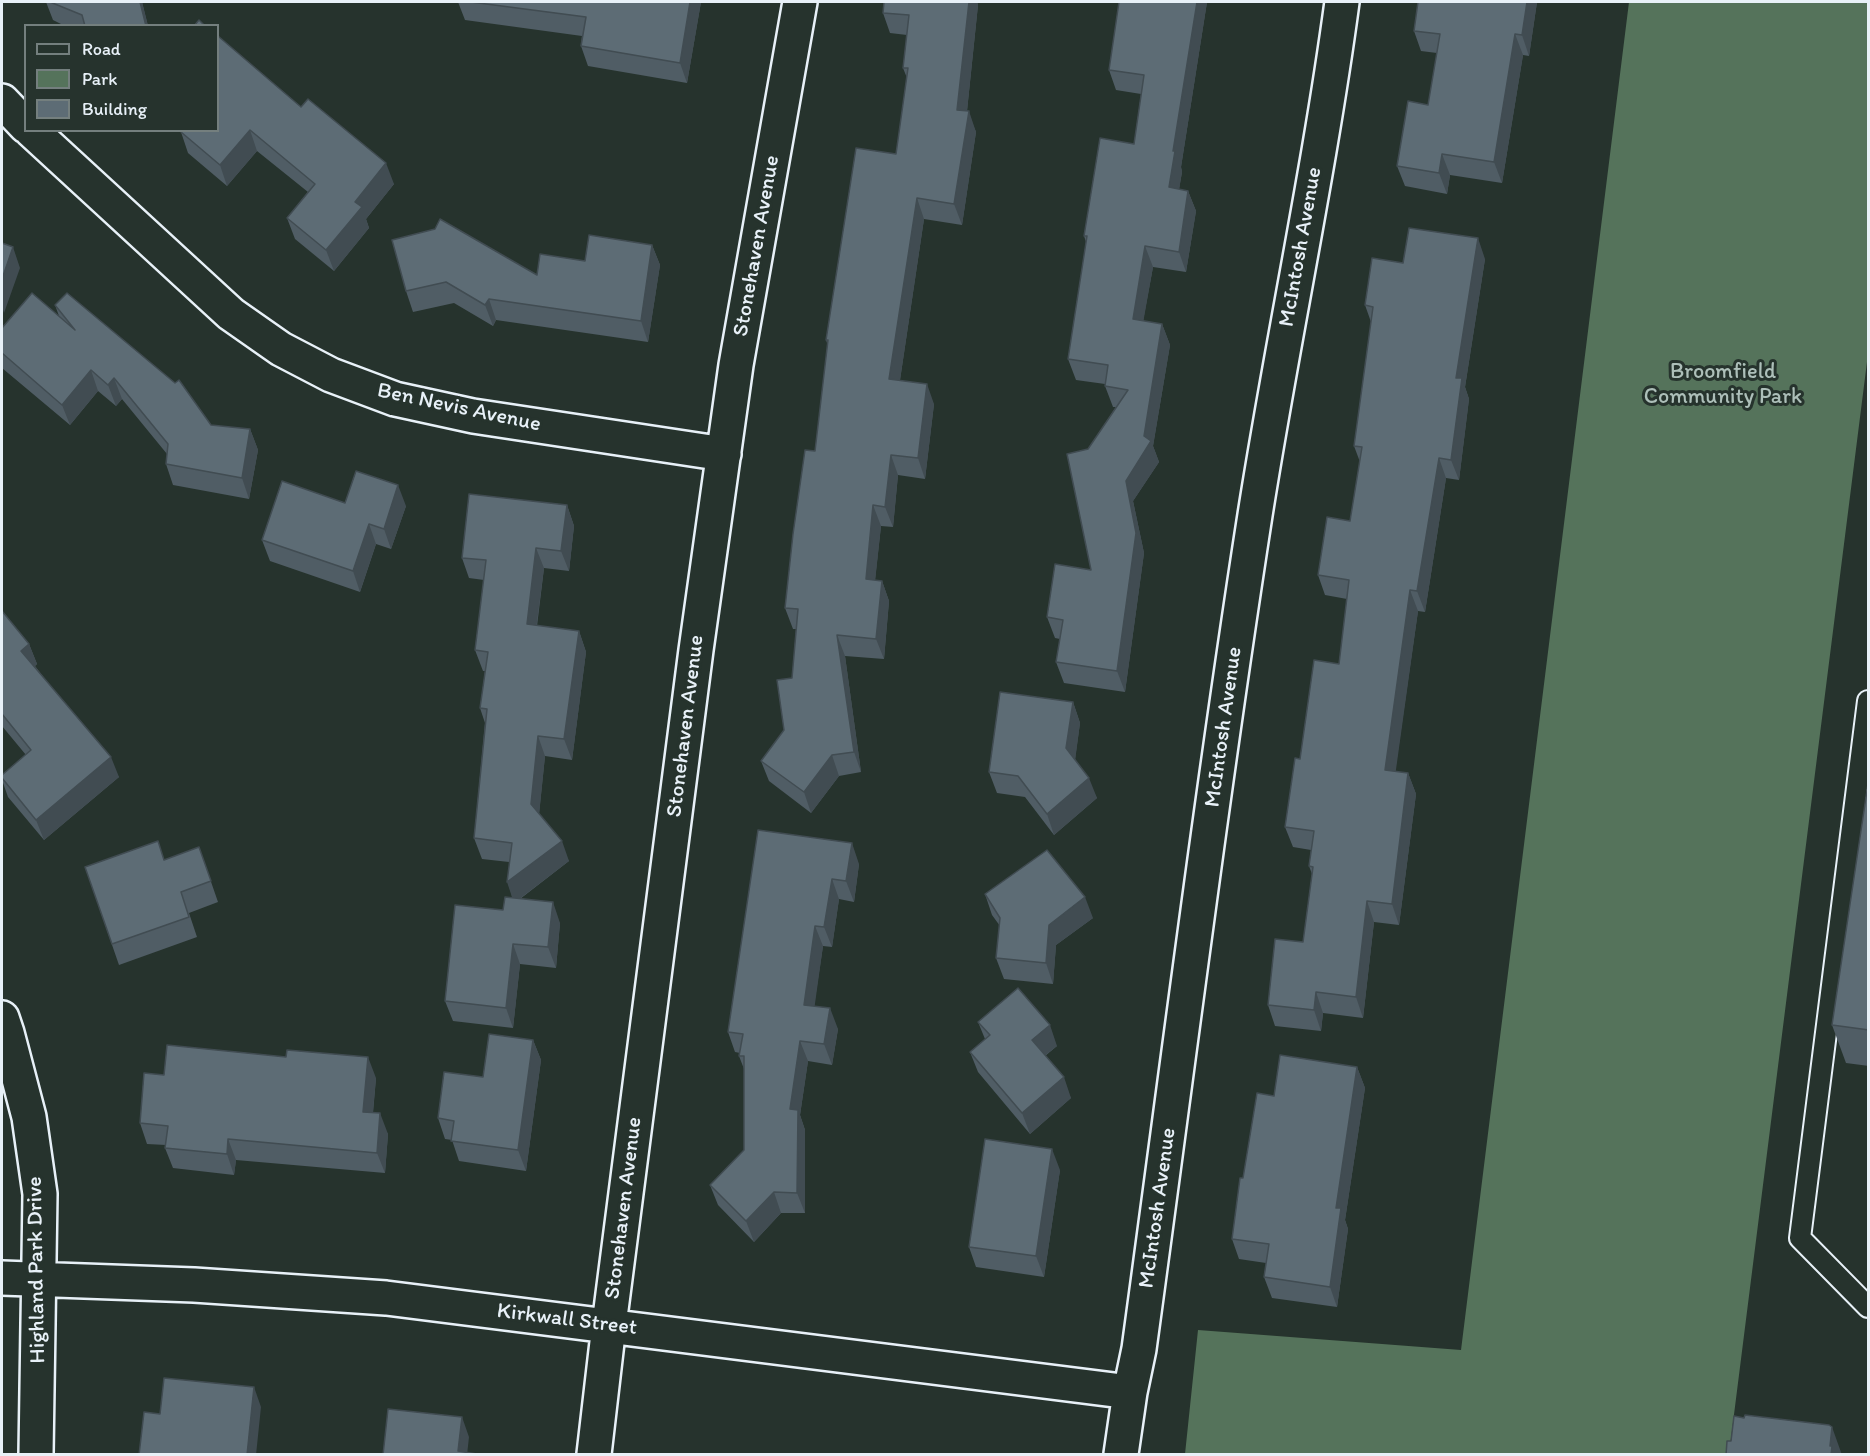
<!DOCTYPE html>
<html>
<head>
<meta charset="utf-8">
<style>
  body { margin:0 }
  #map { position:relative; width:1870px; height:1456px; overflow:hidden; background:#26332d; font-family:Itim,sans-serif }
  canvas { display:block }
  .frame { position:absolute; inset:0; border:3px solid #e8f1f8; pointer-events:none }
  .legend { position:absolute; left:24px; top:24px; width:195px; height:108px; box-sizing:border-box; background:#26332d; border:2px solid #747f7e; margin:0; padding:8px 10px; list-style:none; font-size:18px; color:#e8f1f8 }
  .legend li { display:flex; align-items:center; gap:12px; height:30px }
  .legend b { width:30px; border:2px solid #747f7e }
</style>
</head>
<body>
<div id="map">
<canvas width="1870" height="1456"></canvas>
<div class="frame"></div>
<ul class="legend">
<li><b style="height:8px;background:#26332d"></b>Road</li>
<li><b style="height:16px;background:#55735b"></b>Park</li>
<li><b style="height:16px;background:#5d6c75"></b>Building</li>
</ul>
</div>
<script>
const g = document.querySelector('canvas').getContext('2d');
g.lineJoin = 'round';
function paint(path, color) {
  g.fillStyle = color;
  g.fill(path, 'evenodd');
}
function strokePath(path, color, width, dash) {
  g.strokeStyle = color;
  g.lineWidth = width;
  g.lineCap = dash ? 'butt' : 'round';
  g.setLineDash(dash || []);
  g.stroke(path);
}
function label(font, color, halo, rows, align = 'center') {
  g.font = font + ' Itim,sans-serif';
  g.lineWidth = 6;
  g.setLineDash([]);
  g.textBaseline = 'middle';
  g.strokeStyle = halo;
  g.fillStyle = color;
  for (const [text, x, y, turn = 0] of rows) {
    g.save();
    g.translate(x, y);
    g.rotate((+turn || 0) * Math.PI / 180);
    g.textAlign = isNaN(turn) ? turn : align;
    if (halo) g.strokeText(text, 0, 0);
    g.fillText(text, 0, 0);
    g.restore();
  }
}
paint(new Path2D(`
  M1629,2H1868V354L1729,1454H1185L1198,1330L1461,1350Z`), '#55735b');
const service = new Path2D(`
  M1868,701L1800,1238L1868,1307`);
const minor = new Path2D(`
  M2,101L26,126
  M31,130L231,314L281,349L331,375L395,399L473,416L724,454
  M2,1018L7,1033L29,1117L40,1194L36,1454
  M2,1278L194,1285L386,1298L1130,1392
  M594,1454L609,1325L696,650L736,365L800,2
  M1121,1454L1130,1392L1139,1349C1177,1071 1212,792 1255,515C1282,343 1319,173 1342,2`);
strokePath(service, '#e8f1f8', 24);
strokePath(minor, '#e8f1f8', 38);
strokePath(service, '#26332d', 20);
strokePath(minor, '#26332d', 33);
paint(new Path2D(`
  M46,2H142L148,26H65L53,20Z
  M458,2H701L687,83L588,66L581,46L582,36L465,20Z
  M884,2H977L978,5L967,111L976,132L962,225L924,219L900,380L934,404L925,479L898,475L893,527L881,526L875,580L882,581L889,601L884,659L845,656L861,772L839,776L811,813L769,781L761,761L784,730L792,678L796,629H793L785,608L815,451L828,346L826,340L896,154L907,78L903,68L907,35L890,33L883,13Z
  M1119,2H1207L1181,167L1182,172L1179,189L1188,191L1196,211L1186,272L1153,267L1143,321L1162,324L1170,345L1153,446L1159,462L1133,501L1144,553L1125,692L1064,683L1056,662L1060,639L1055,638L1047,617L1091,570L1088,449L1116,407H1113L1105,386V384L1076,380L1068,359L1086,242L1084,236L1134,144L1141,94L1116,90L1109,70Z
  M1418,2H1537L1529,56L1523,55L1502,183L1450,175L1447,194L1405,186L1397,166L1428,105L1437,53L1421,51L1414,31Z
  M301,107L394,184L366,219L369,228L334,271L295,239L287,218L308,192L257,151L227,186L188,153L181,132Z
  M392,240L537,275L585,261L652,245L660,265L648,342L496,320L493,326L454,303L413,312L406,291Z
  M1485,259L1465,387L1469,399L1459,480L1446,478L1425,612L1418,611L1395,772L1408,773L1416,794L1399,925L1374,922L1363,1018L1323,1013L1321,1031L1275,1026L1268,1005L1303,942L1312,874L1309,866L1311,850L1293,847L1285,827L1300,759L1339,664L1347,599L1325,595L1318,575L1350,521L1360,462L1354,446L1371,322L1365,305L1403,263Z
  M55,305L211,425L250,429L258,450L249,499L173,485L166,464L167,454L122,399L116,406L98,391L70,425L2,368V328L59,316Z
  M345,503L406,506L391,549L376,544L360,592L270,561L262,540Z
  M567,505L574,526L569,571L544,568L537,626L579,631L586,652L572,760L545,756L539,814L569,861L520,899L560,923L556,968L520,964L513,1028L453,1021L445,1001L503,910L512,898L509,862L482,859L474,838L485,723L480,708L485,671H483L475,650L484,580L469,578L462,558Z
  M2,611L29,644L37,664L35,666L119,777L44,840L8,797L2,780V775L26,755L2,726Z
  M1073,702L1080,723L1075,759L1097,798L1054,835L1025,797L997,793L989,772Z
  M1869,777V1066L1846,1063L1832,1025Z
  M758,830L859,864L854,902L839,899L832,947L823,946L814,1006L838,1029L832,1065L808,1061L800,1115L805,1130V1213H781L754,1242L718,1205L710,1185L744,1150V1069L739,1056L740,1053L735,1052L728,1032Z
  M199,847L218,902L189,913L197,937L119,965L85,867L165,860Z
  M985,894L1093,918L1056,945L1053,984L1004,979L996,958L1000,926L992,915Z
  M978,1022L1057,1046L1045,1056L1071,1098L1030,1134L978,1072L970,1052L985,1039Z
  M533,1040L541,1060L526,1171L459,1161L452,1140L445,1139L438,1118L483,1077Z
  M1357,1067L1365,1088L1345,1220L1348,1229L1337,1307L1272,1298L1264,1277L1266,1263L1239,1259L1232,1239L1243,1178L1274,1096Z
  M164,1075L376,1078L373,1113L388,1134L385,1173L236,1160L234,1175L173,1168L165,1148L166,1145L147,1144L140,1123Z
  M1060,1170L1044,1277L976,1267L969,1247Z`), '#505d65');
paint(new Path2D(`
  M140,2H142L148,26H146Z
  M690,2H701L687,83L680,63Z
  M969,2H977L978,5L965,130L957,110Z
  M1197,2H1207L1181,167L1182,172L1176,208L1169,187L1173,151Z
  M1527,2H1537L1529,56L1522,35Z
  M1515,34L1523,55L1502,183L1494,162Z
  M969,111L976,132L962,225L954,204Z
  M250,130L257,151L227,186L220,165Z
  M1442,154L1450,175L1447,194L1439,173Z
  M386,163L394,184L366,219L369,228L334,271L326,250L355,202Z
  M1188,191L1196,211L1186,272L1179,252Z
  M917,198L924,219L897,400L889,379Z
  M1478,238L1485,259L1465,387L1469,399L1459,480L1451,460L1456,378Z
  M652,245L660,265L648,342L641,321Z
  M1145,246L1153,267L1140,340L1133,319Z
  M13,247L20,268L4,313L2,306V279Z
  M489,299L496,320L493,326L485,305Z
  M1162,324L1170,345L1153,446L1159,462L1133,501L1144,553L1125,692L1117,671L1126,481L1144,436Z
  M91,370L98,391L70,425L62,405Z
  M114,378L122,399L116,406L108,385Z
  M927,384L934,404L925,479L918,458Z
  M250,429L258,450L249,499L242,478Z
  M891,455L898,475L893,527L885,507Z
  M1439,458L1446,478L1425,612L1417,591Z
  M398,485L406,506L391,549L384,529Z
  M567,505L574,526L569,571L561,551Z
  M873,505L881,526L873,600L866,579Z
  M369,524L376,544L360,592L353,571Z
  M536,548L544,568L534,645L527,624Z
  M882,581L889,601L884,659L876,639Z
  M1410,590L1418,611L1393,791L1385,770Z
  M579,631L586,652L572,760L564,739Z
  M837,635L845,656L861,772L854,752Z
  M29,644L37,664L29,671L21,651Z
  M1073,702L1080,723L1074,769L1066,748Z
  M538,736L545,756L538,825L531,804Z
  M832,755L839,776L811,813L804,792Z
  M111,757L119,777L44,840L36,820Z
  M1408,773L1416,794L1399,925L1392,904Z
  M1089,778L1097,798L1054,835L1047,814Z
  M562,841L569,861L514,903L507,882Z
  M852,843L859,864L854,902L846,881Z
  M832,879L839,899L832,947L824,927Z
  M1085,897L1093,918L1056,945L1053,984L1046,963L1049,925Z
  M1367,901L1374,922L1363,1018L1356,997Z
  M553,902L560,923L556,968L548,947Z
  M815,926L823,946L812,1025L804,1005Z
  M513,944L520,964L513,1028L506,1008Z
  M1316,992L1323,1013L1321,1031L1314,1010Z
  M830,1008L838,1029L832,1065L824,1044Z
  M1050,1025L1057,1046L1039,1060L1032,1040Z
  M533,1040L541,1060L526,1171L518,1150Z
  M800,1041L808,1061L800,1115L805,1130V1213L797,1193L790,1109Z
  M368,1057L376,1078L371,1132L363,1112Z
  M1357,1067L1365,1088L1345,1220L1348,1229L1337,1307L1330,1287L1336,1208Z
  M1064,1077L1071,1098L1030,1134L1022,1113Z
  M380,1113L388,1134L385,1173L377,1153Z
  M228,1139L236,1160L234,1175L227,1154Z
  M1052,1149L1060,1170L1044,1277L1036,1256Z
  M774,1192L781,1213L754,1242L746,1221Z
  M254,1387L261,1407L256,1455H247Z
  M462,1417L469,1437L467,1455L458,1451Z
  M1832,1427L1842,1455H1831L1830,1446Z`), '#414c52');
const building = new Path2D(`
  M50,2H140L146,26H85L82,15Z
  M471,2H690L680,63L581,46L586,17Z
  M884,2H969L957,110L969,111L954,204L917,198L889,379L927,384L918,458L891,455L885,507L873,505L866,579L882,581L876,639L837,635L854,752L832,755L804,792L761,761L784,730L777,680L792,678L798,609L785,608L793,534L805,450L815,451L828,340H826L856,148L896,154L908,68H903L909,15L883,13Z
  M1119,2H1197L1173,151H1175L1169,187L1188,191L1179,252L1145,246L1133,319L1162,324L1144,436L1151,441L1126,481L1136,533L1117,671L1056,662L1063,620L1047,617L1055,564L1091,570L1067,454L1088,449L1128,390L1105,386L1108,365L1068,359L1087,236H1084L1100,138L1134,144L1144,75L1109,70Z
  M1418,2H1527L1522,35L1515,34L1494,162L1442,154L1439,173L1397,166L1408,101L1428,105L1440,34L1414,31Z
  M199,20L205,26H194Z
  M218,36L301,107L308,99L386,163L355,202L362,207L326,250L287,218L315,184L250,130L220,165L181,132L182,130H218Z
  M440,219L537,275L540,254L585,261L589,235L652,245L641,321L489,299L485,305L446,282L406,291L392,240L435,229Z
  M1409,228L1478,238L1456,378H1462L1451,460L1439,458L1417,591L1410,590L1385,770L1408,773L1392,904L1367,901L1356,997L1316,992L1314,1010L1268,1005L1275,939L1303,942L1313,867L1309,866L1314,831L1285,827L1295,758L1300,759L1314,660L1339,664L1349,580L1318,575L1327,517L1350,521L1362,447L1354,446L1373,307L1365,305L1372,258L1403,263Z
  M2,243L13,247L2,279Z
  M32,293L75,330L55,305L67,293L175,383L179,380L211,425L250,429L242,478L166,464L168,444L114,378L108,385L91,370L62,405L2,353V328Z
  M356,471L398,485L384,529L369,524L353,571L262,540L282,481L345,503Z
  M469,494L567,505L561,551L536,548L527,624L579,631L564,739L538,736L531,804L562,841L507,882L512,843L474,838L487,709L480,708L488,652L475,650L486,560L462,558Z
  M2,611L29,644L21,651L111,757L36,820L2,778V775L31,750L2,714Z
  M1000,692L1073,702L1066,748L1089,778L1047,814L1018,776L989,772Z
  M1869,777V1030L1832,1025Z
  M758,830L852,843L846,881L832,879L824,927L815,926L804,1005L830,1008L824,1044L800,1041L790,1109L798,1110L797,1193L774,1192L746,1221L710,1185L744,1150V1056H739L743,1034L728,1032Z
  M158,841L164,860L199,847L211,881L181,892L189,917L112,944L85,867Z
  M1047,850L1085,897L1049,925L1046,963L996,958L1000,918L985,894Z
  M505,897L553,902L548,947L513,944L506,1008L445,1001L455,905L503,910Z
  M1018,988L1050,1025L1032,1040L1064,1077L1022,1113L970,1052L990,1035L978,1022Z
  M489,1034L533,1040L518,1150L451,1141L454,1121L438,1118L444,1072L483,1077Z
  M167,1045L286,1057L287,1050L368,1057L363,1112L380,1113L377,1153L228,1139L227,1154L165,1148L168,1126L140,1123L144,1073L164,1075Z
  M1280,1055L1357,1067L1336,1208H1341L1330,1287L1264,1277L1269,1244L1232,1239L1240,1178H1243L1257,1093L1274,1096Z
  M985,1139L1052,1149L1036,1256L969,1247Z
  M164,1378L254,1387L247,1455H139L144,1412L160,1414Z
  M388,1409L462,1417L458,1451L483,1455H383Z
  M1745,1415L1829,1425L1832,1427L1830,1446H1832L1831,1455H1726L1727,1441H1731L1734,1416L1744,1418Z`);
paint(building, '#5d6c75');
strokePath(building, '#414c52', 1.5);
label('22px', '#e8f1f8', '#26332d', [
  ["Stonehaven Avenue",757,246,-80],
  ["McIntosh Avenue",1301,247,-80],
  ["Ben Nevis Avenue",459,408,12],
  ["Stonehaven Avenue",686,726,-83],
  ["McIntosh Avenue",1224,727,-82],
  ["Stonehaven Avenue",624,1208,-83],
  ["McIntosh Avenue",1158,1208,-82],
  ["Highland Park Drive",37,1270,-91],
  ["Kirkwall Street",567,1320,7]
]);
label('22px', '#adbfb9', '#26332d', [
  ["Broomfield",1723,372],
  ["Community Park",1723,397]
]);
</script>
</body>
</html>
